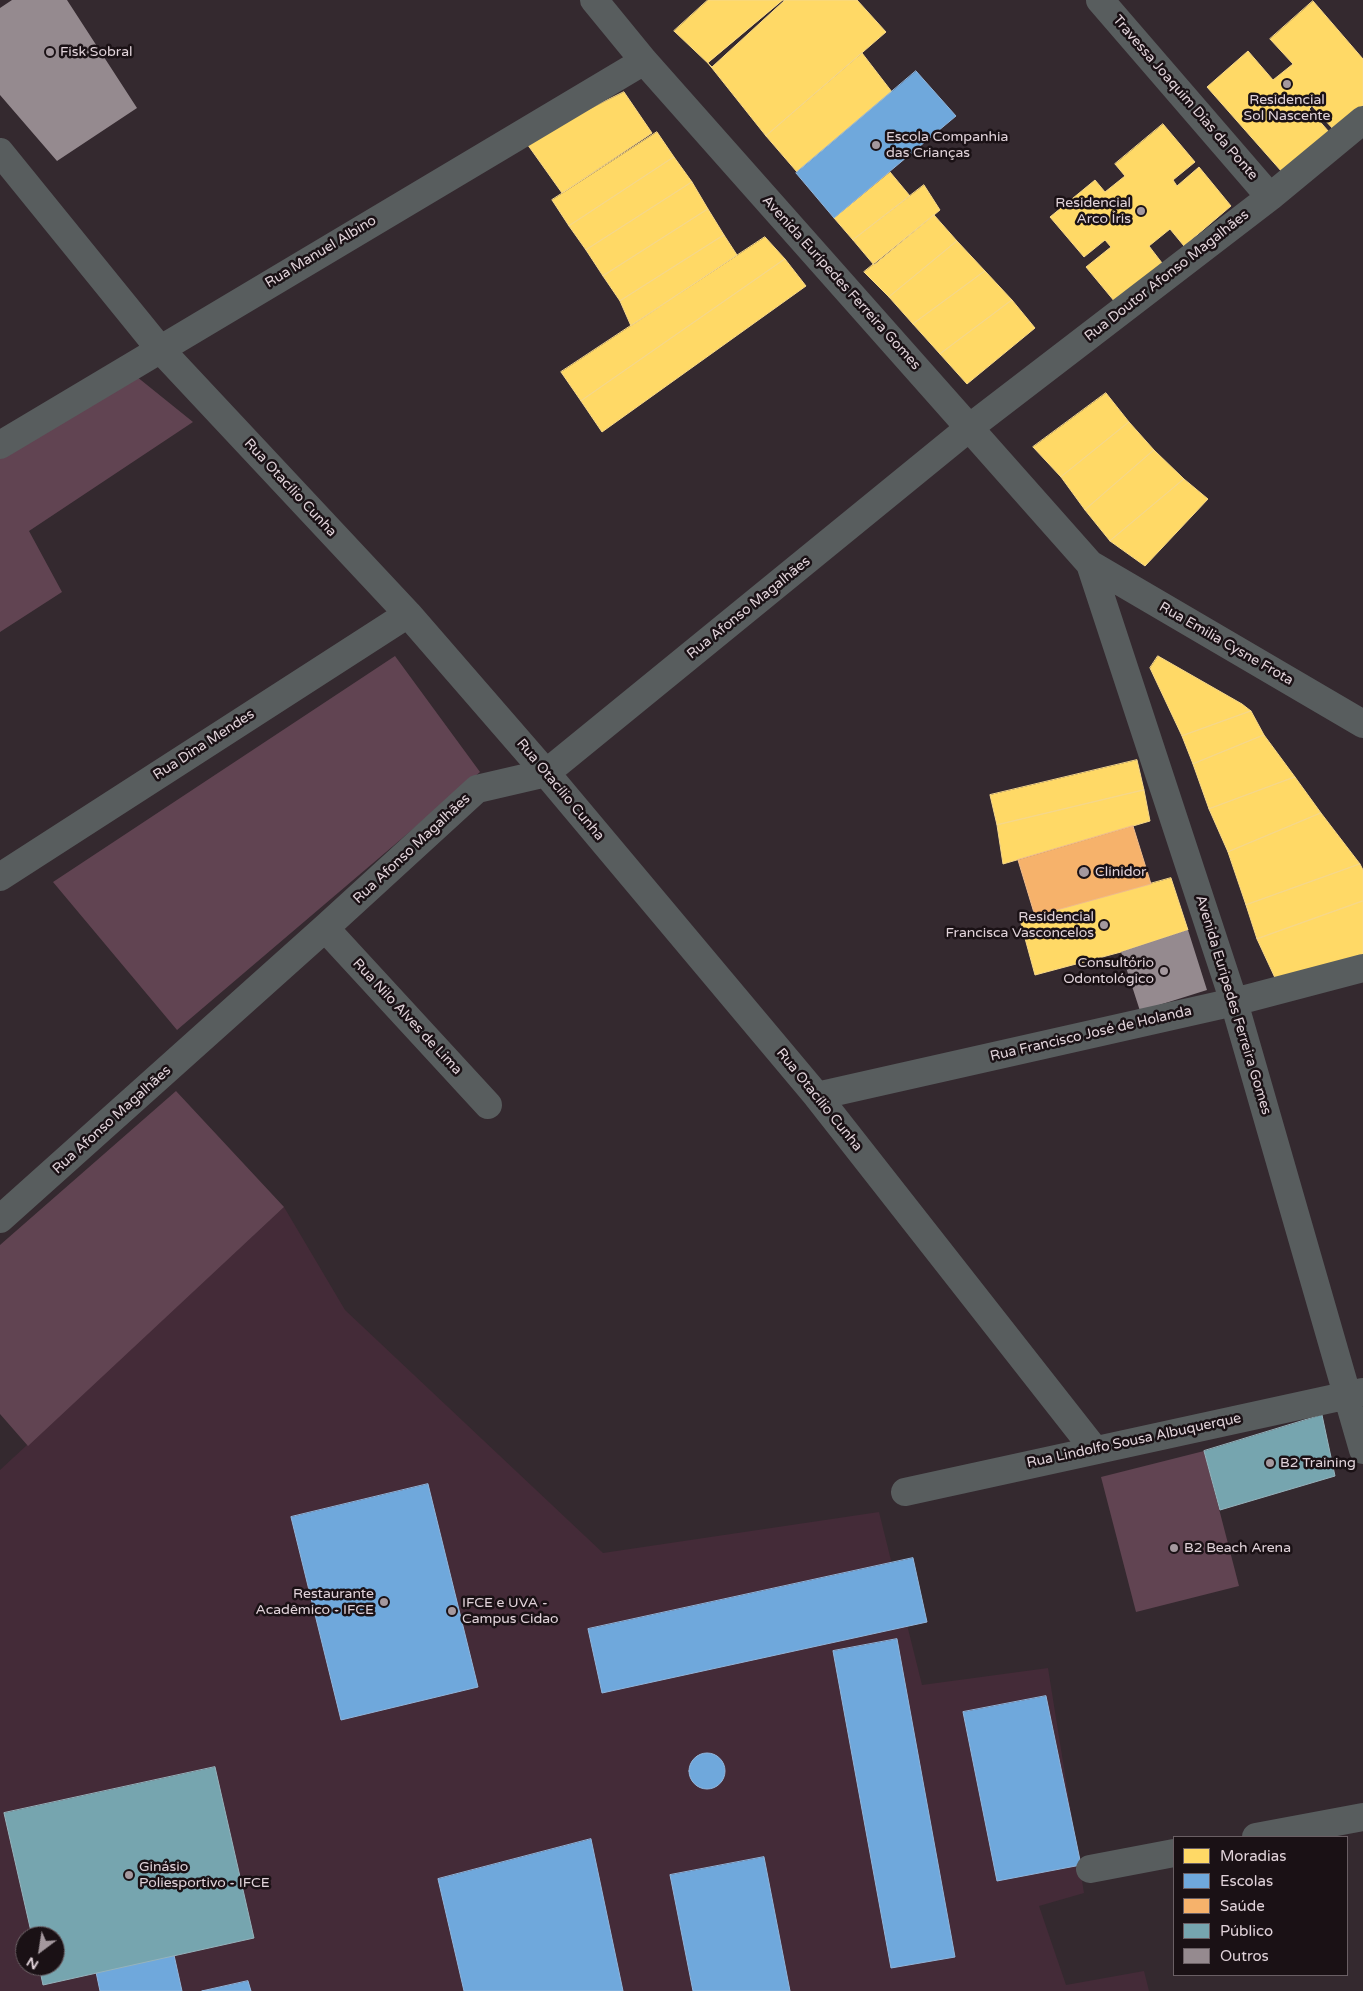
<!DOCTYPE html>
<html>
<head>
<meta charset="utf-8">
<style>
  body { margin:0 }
  #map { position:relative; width:1363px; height:1991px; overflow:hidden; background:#34292f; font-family:"Varela Round",sans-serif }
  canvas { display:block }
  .legend { position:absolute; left:1173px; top:1836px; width:175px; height:140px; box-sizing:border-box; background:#1a1115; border:1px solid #6a5f64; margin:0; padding:6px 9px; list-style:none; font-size:15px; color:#e1d3da }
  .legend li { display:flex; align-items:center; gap:10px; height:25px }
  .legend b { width:25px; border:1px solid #6a5f64 }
  .north { position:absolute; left:15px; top:1926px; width:50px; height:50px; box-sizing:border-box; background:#1a1115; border:1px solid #6a5f64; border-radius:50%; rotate:211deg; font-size:14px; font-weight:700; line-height:20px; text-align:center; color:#e1d3da }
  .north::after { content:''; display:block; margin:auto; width:18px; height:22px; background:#a4989e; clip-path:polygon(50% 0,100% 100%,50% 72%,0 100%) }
</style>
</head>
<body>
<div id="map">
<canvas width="1363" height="1991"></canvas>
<ul class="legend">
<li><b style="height:14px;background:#ffd966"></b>Moradias</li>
<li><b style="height:14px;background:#6fa8dc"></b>Escolas</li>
<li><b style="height:14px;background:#f6b26b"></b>Saúde</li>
<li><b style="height:14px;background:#76a5af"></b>Público</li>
<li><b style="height:14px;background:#958a8f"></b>Outros</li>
</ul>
<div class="north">N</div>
</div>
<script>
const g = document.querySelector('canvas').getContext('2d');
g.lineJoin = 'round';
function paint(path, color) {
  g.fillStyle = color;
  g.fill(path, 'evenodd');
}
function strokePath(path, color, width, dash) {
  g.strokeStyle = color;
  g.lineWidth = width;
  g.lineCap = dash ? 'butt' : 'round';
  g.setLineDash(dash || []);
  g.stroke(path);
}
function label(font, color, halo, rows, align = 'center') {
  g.font = font + ' "Varela Round",sans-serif';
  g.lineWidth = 5;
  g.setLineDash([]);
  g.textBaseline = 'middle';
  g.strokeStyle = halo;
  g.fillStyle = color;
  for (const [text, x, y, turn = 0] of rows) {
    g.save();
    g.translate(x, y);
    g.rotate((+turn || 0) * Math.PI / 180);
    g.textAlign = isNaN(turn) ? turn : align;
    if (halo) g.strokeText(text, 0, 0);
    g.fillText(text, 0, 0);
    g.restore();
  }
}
paint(new Path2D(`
  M284,1207L345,1310L603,1553L879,1512L922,1685L1048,1668L1084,1893L1039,1906L1066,1985L1144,1971L1149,1991H0V1470ZM25,1936H55V1966H25Z`), '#442b38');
paint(new Path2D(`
  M126,368L193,422L29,531L62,592L0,632V448Z
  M395,656L480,772L177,1030L53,882Z
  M176,1091L284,1207L28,1446L0,1414V1245Z
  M1204,1451L1239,1586L1136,1612L1101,1477Z`), '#614452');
const homes = new Path2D(`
  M708,0H785L712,67L674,31Z
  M783,0H857L886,32L766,136L708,63Z
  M1313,1L1363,59V105L1334,130L1312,106L1309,109L1329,132L1282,172L1207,87L1248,51L1273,80L1293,64L1270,39Z
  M862,53L892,92L797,172L766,136Z
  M624,92L652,133L562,193L525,141Z
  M1163,124L1195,162L1173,180L1177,186L1199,167L1231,206L1184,246L1170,229L1149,246L1162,263L1115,302L1086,267L1111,247L1105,240L1084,257L1050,217L1095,180L1105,192L1125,176L1115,164Z
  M657,132L674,157L569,226L552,200Z
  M674,157L692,182L586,250L569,226Z
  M890,172L910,196L853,240L834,218Z
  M692,182L708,209L603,276L586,250Z
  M924,185L940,210L874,265L853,240Z
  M708,209L724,235L620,301L603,276Z
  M934,215L957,241L889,297L864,272Z
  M724,235L737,255L631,326L620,301Z
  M765,237L785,259L581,401L561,372Z
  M957,241L985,271L913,324L889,297Z
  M785,259L806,286L602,432L581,401Z
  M985,271L1012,300L940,354L913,324Z
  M1012,300L1035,328L967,384L940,354Z
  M1106,393L1129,422L1061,477L1033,447Z
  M1129,422L1154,450L1085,510L1061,477Z
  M1154,450L1184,479L1110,541L1085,510Z
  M1184,479L1208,499L1145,566L1110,541Z
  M1158,656L1242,704L1251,711L1182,736L1150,668Z
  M1251,711L1264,735L1193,764L1182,736Z
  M1264,735L1295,777L1209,809L1193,764Z
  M1137,760L1144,790L997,825L990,795Z
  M1295,777L1321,813L1228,852L1209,809Z
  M1144,790L1150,821L1003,864L997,825Z
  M1321,813L1360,864L1246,905L1228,852Z
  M1360,864L1363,870V901L1257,939L1246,905Z
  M1171,878L1188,930L1121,952L1035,975L1020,920Z
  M1363,901V954L1276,980L1257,939Z`);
paint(homes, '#ffd966');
strokePath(homes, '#f6d789', 1);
const schools = new Path2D(`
  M916,71L956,116L834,218L796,173Z
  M428,1484L478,1687L341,1720L291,1517Z
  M913,1558L927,1622L602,1693L588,1629Z
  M897,1639L955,1957L891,1968L833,1651Z
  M1046,1696L1081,1865L997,1881L963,1712Z
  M689 1771a18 18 0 1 1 36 0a18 18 0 1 1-36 0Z
  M591,1839L623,1991H464L438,1879Z
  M764,1857L790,1991H693L670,1875Z
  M174,1955L182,1991H100L96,1972Z
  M248,1981L251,1991H202Z`);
paint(schools, '#6fa8dc');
strokePath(schools, '#91b5db', 1);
const health = new Path2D(`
  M1133,826L1151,884L1035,916L1018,860Z`);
paint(health, '#f6b26b');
strokePath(health, '#f0bc8c', 1);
const public = new Path2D(`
  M1322,1415L1335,1476L1220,1510L1204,1451Z
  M215,1767L254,1938L43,1985L39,1966H55V1936H32L4,1813Z`);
paint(public, '#76a5af');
strokePath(public, '#96b3bc', 1);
paint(new Path2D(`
  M12,0H67L137,108L57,161L0,95V8Z
  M1188,930L1207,990L1140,1011L1121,952Z`), '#958a8f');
strokePath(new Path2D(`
  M594,0L644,61L1090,564L1363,724
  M1100,0L1270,197
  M0,152L159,348L408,614L546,773L817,1096L1094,1449
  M0,445L644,61
  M1090,564L1234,1002L1363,1450
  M0,877L408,614
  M325,928L488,1105
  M817,1096L1234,1002L1363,968
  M0,1219L325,928L477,789L546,773L969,428L1270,197L1363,120
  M905,1492L1363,1392
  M1256,1837L1363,1817
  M1090,1869L1174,1853`), '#585d5e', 28);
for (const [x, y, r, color] of [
  [50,52,5,"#a4989e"],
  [1287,84,5,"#a4989e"],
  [876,145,5,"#a4989e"],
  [1141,211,5,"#a4989e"],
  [1084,872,6,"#a4989e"],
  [1104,925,5,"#a4989e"],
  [1164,971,5,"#a4989e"],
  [1270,1463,5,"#a4989e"],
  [1174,1548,5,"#a4989e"],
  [384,1602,5,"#a4989e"],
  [452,1611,5,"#a4989e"],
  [129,1875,5,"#a4989e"]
]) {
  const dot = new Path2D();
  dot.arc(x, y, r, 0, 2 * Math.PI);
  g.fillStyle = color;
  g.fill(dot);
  strokePath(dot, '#1a1115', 2);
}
label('14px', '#e1d3da', '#1a1115', [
  ["Fisk Sobral",60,52],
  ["Residencial",1287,100,"center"],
  ["Sol Nascente",1287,116,"center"],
  ["Escola Companhia",886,137],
  ["das Crianças",886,153],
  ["Residencial",1131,203,"right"],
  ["Arco Íris",1131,219,"right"],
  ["Clinidor",1095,872],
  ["Residencial",1094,917,"right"],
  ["Francisca Vasconcelos",1094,933,"right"],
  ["Consultório",1154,963,"right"],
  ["Odontológico",1154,979,"right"],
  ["B2 Training",1280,1463],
  ["B2 Beach Arena",1184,1548],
  ["Restaurante",374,1594,"right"],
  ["Acadêmico - IFCE",374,1610,"right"],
  ["IFCE e UVA -",462,1603],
  ["Campus Cidao",462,1619],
  ["Ginásio",139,1867],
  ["Poliesportivo - IFCE",139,1883]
], 'left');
label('14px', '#e1d3da', '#1a1115', [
  ["Travessa Joaquim Dias da Ponte",1185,98,49],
  ["Rua Manuel Albino",321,252,-31],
  ["Rua Doutor Afonso Magalhães",1167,276,-38],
  ["Avenida Eurípedes Ferreira Gomes",841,283,48],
  ["Rua Otacílio Cunha",290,488,47],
  ["Rua Afonso Magalhães",749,608,-39],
  ["Rua Emilia Cysne Frota",1226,644,30],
  ["Rua Dina Mendes",204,745,-33],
  ["Rua Otacílio Cunha",560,790,50],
  ["Rua Afonso Magalhães",412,849,-43],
  ["Avenida Euripedes Ferreira Gomes",1233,1005,73],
  ["Rua Nilo Alves de Lima",407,1017,47],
  ["Rua Francisco José de Holanda",1091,1034,-13],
  ["Rua Otacílio Cunha",819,1100,51],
  ["Rua Afonso Magalhães",112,1120,-42],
  ["Rua Lindolfo Sousa Albuquerque",1134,1441,-12]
]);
</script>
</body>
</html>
